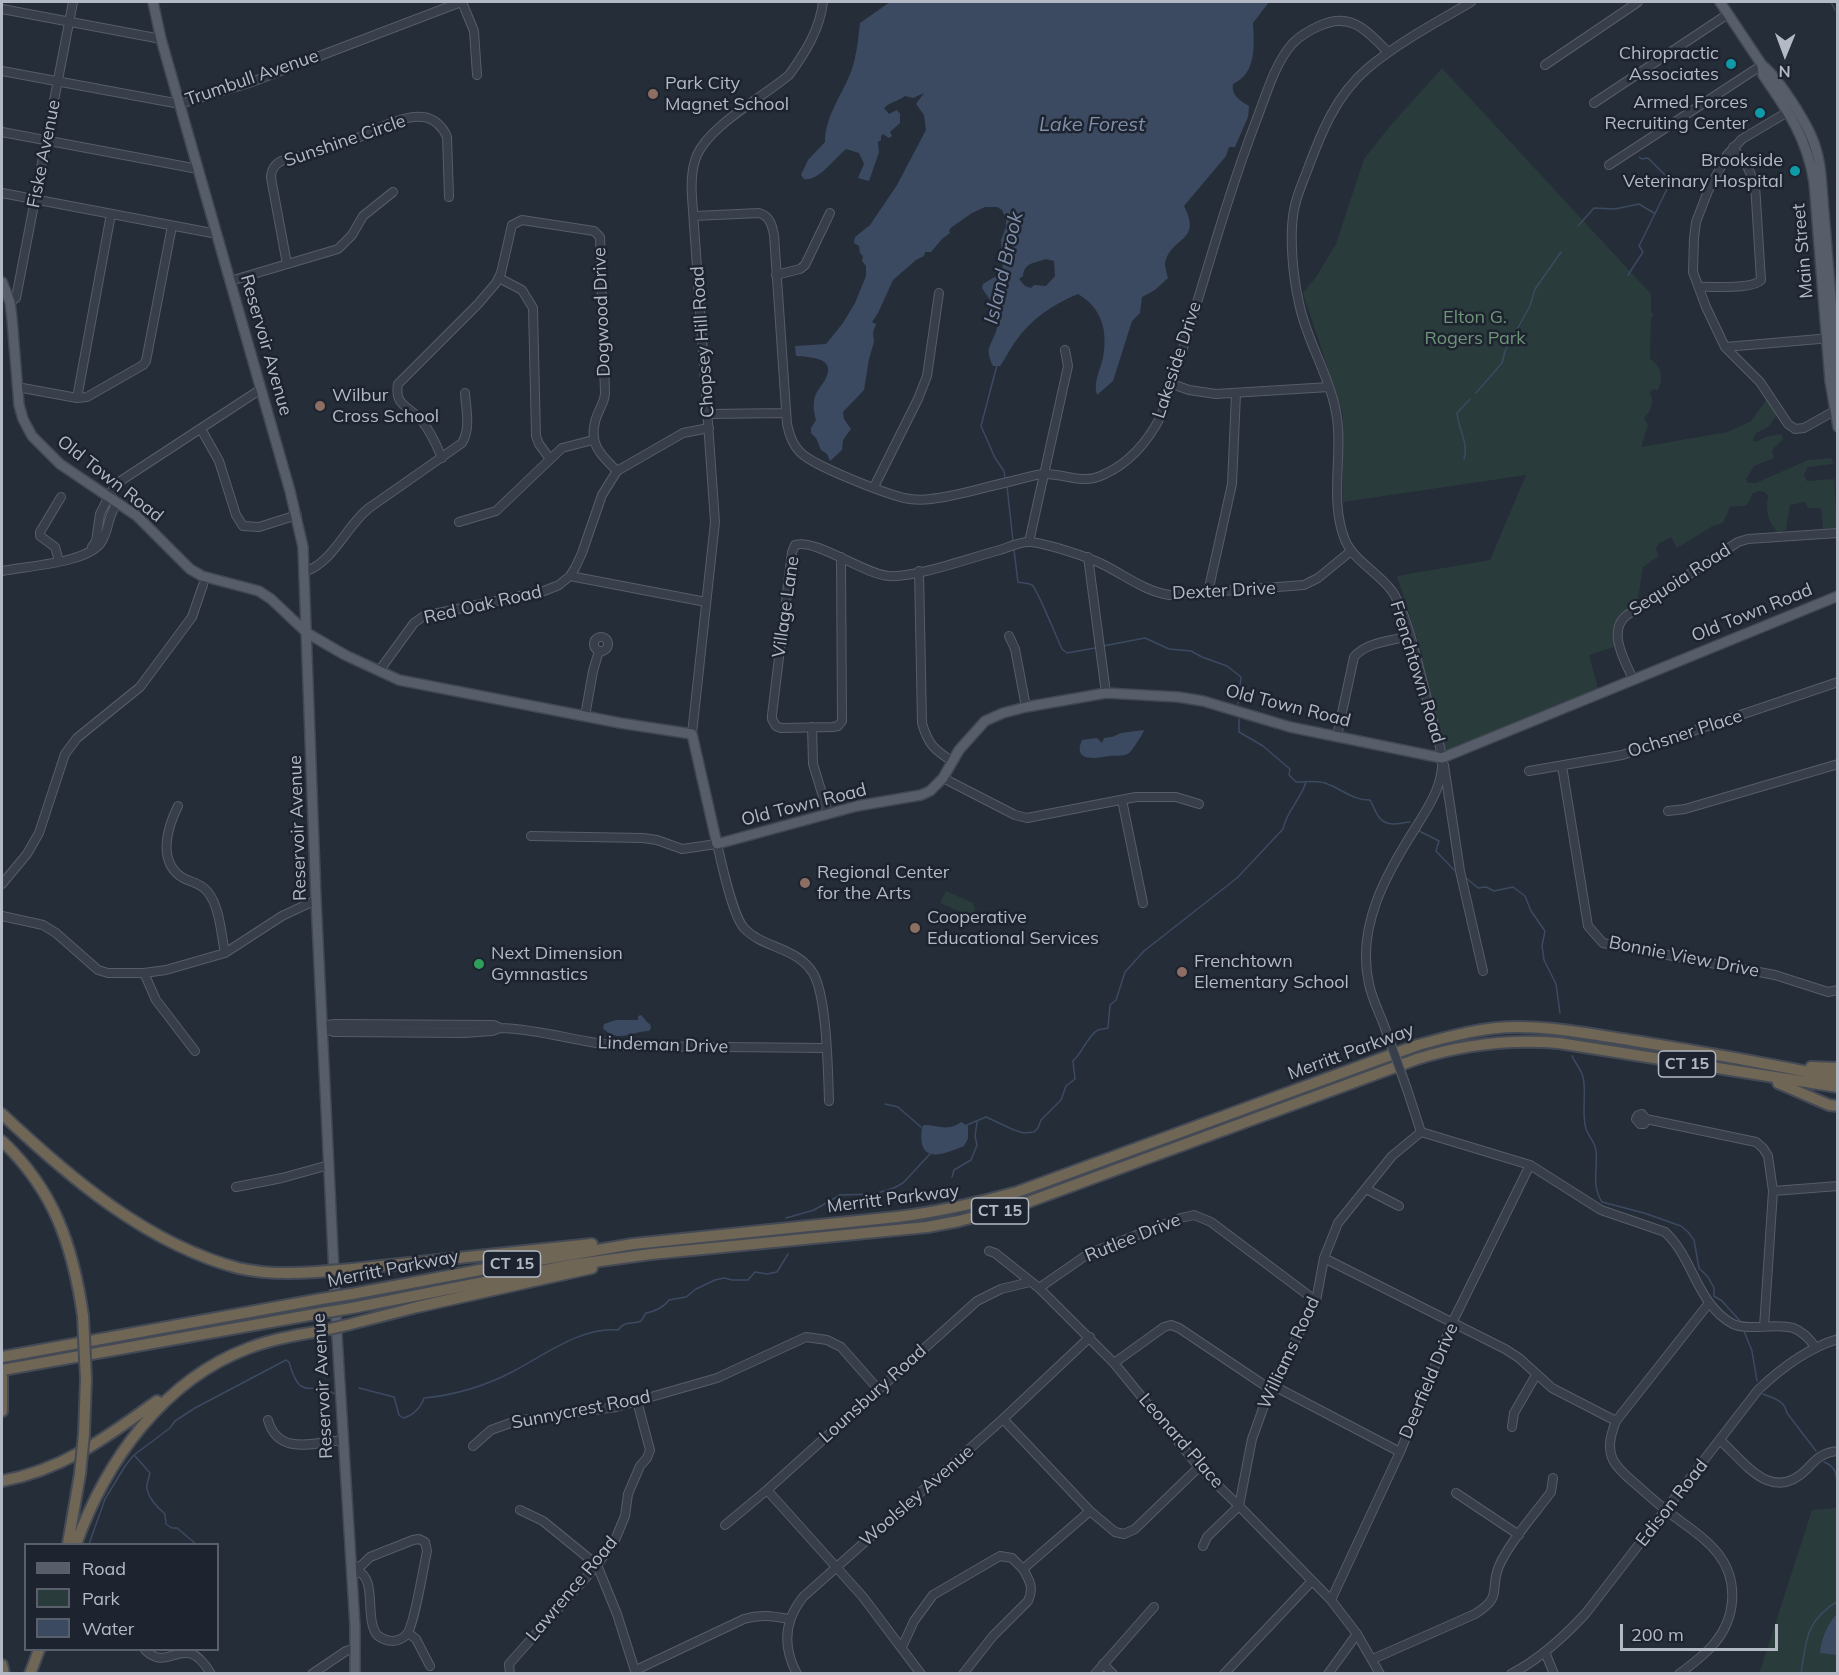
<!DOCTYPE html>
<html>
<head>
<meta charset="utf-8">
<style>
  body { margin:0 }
  #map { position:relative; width:1839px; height:1675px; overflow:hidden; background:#252d39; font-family:Mulish,sans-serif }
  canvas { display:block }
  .frame { position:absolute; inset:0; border:3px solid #b4bac5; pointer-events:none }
  .legend { position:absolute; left:24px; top:1543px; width:195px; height:108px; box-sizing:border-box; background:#1e242f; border:2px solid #5a606b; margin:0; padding:8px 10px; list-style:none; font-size:18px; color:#b4bac5 }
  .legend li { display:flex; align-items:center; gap:12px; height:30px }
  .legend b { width:30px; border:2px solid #5a606b }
  .north { position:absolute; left:1755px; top:24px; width:60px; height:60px; -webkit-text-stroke:4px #1e242f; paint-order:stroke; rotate:181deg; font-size:16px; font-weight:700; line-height:24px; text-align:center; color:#b4bac5 }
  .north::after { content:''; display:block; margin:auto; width:21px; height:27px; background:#b4bac5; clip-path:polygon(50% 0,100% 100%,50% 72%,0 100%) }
  .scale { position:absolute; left:1620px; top:1624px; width:158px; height:27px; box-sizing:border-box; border:3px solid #b4bac5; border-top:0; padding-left:8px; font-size:18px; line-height:21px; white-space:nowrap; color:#b4bac5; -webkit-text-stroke:4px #1e242f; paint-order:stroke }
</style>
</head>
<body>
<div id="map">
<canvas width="1839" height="1675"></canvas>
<div class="frame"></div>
<ul class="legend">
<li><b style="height:8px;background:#575e6a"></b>Road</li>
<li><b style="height:16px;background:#2a3b3c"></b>Park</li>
<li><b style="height:16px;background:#3c4a61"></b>Water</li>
</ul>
<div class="north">N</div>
<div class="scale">200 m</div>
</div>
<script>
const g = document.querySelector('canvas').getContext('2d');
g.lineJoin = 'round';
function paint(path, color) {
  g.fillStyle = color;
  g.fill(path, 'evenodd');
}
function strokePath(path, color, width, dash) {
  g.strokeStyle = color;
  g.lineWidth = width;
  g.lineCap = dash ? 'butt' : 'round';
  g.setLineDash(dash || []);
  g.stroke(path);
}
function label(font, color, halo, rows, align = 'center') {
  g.font = font + ' Mulish,sans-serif';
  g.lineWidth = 5;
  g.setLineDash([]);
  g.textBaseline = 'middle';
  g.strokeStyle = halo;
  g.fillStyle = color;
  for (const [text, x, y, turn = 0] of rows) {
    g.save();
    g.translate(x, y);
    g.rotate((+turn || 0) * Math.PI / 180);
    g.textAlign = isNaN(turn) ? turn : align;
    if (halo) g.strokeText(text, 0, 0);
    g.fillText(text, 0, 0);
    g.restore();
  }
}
paint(new Path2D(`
  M1442,68L1651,294V311L1654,316L1651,317L1650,359C1661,366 1664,378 1658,390L1653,389L1650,393C1655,402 1651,411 1644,418L1648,425L1641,447L1728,432L1751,421L1767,399L1777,415L1768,427L1756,433L1753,439L1755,442L1769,436L1782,434L1783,439L1772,450L1774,458L1754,466L1746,479L1748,483H1756L1808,460L1832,458L1833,464L1808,467L1804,475L1807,481L1834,479L1837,528L1823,529L1821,508H1808L1805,502L1790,505L1786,530L1778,533C1768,522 1765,510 1768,496L1765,492L1759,491L1752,494C1747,511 1743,504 1730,507L1723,523L1713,526L1677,548L1671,537L1658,544L1656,549L1659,556L1643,567L1638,599L1617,617V646L1589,655L1599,692L1443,757L1418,662L1423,657L1397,576L1490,560L1526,475L1343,502V414L1303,293L1316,277L1336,244L1364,159L1391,125Z
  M946,891L973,903L979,924H974L966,920L968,915L940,903Z
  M1837,1508V1673L1759,1674L1812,1510Z`), '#2a3b3c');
paint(new Path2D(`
  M890,2H1269L1253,23C1254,45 1257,73 1233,84C1231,96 1241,101 1249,106L1248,117L1235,147H1229L1226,156L1184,206C1203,243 1170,236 1165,264C1165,268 1167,274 1168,278L1155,290L1142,297L1140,313L1132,321L1113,381L1097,395C1093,382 1100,371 1103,358C1108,331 1102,308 1078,294C1053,304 1030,320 1015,342C1009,350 1006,358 1000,366H993C983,346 993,345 997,328C998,324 997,319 999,314L982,288L983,284L1003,272L1001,240L1006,227V219L1002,210L997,207H985L972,213L952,227L949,230L950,233L942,239L931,252H925L924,256L916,260L893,280L878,313L872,322L876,324L873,332L874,342L869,359L864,390L843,412L844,419L851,429L843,440L842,450L830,461L827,454L821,450L816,438L811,433V428L816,420C814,414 813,407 814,401C815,392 821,387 825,380C838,357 809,357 796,356L795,346L826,344L843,323L855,303L866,276V266L862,261L863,256L860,253L859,246L854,243L855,237L870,225L897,185L926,130L924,115L916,104L924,93L913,98L905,96C898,101 890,102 884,108L889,114L897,110L900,114V123L890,132L892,136L889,138L883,134L881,136V140L878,142L879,152L869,181L858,178L864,164L859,153L846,149C835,158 818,182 804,179L801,175L808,160L825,142C825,119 839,99 848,79C856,63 858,40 860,23ZM1046,259L1054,261L1055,276L1046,286L1034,285L1031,288L1025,286L1019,279L1023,276C1024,262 1036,263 1046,259Z
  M1144,730C1143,734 1132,751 1129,753C1124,757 1115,755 1109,756C1097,758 1072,763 1082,740L1097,738L1102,743L1104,738L1112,737L1121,733Z
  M641,1015L648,1023L650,1024L651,1028L649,1031C633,1031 617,1044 603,1028L604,1024L616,1020H638V1016Z
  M961,1122L968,1126V1139L964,1146C940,1156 917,1164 922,1127L924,1125C939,1125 948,1132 961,1122Z
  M1837,1614V1655L1820,1653C1821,1640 1828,1622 1837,1614Z`), '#3c4a61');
strokePath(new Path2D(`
  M1831,2L1835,10
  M1578,226L1594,208L1615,209L1639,204L1654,213
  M1628,275L1643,252L1639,246L1671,181L1648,158L1642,159L1639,157
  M997,365L981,426L995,458L1004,471L1005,478
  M1476,393L1502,363L1505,351L1530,306L1535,289L1561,252
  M1464,459C1469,443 1458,428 1457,413L1470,399
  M1007,486L1013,541
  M1014,550L1018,582C1022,583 1028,583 1032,585C1037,588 1057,639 1062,649L1067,653L1095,648
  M1103,646L1145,638L1169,649L1191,651L1202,657L1227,666L1241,677L1238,704
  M1239,719V732L1263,746L1290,769L1289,775L1296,782C1306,782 1316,780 1325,783C1340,788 1354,801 1370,800C1376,811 1378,824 1394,824C1400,824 1405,822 1410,822
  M1419,831L1439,841L1436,851L1454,870
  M1466,878L1478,888L1486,887L1494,891L1513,887L1525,896L1531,911L1545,931L1542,946L1544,960L1556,984L1560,1013
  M1572,1056C1575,1063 1581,1069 1583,1077C1587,1094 1581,1112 1586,1129C1589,1137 1595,1142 1596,1151C1598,1169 1591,1185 1602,1202L1644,1213L1681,1226L1688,1232L1694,1240L1699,1268L1708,1277L1714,1288V1296L1722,1301L1741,1322
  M885,1104L898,1107L921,1127
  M967,1125L986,1117L1014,1130L1024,1133L1034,1132L1038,1128L1041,1120L1061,1100L1066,1086L1075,1079L1073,1061C1082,1053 1089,1034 1098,1030C1101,1029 1105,1029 1108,1028L1110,1005L1116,1000L1125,972L1144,951L1237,878L1283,829C1286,812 1301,799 1306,782
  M952,1177L954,1170L971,1160L977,1145L975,1136L977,1122
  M786,1218L814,1210L840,1195L874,1194L894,1188L903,1183L930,1154
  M1744,1331L1752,1351L1757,1381
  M359,1388L394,1397L399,1415L403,1418C413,1416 421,1407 424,1398C455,1395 485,1386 512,1372C543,1356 582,1326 618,1330C625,1320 632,1325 641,1321L646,1313C654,1312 664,1307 669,1300L686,1297L696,1289L715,1280L724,1278L732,1280H748L755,1272L767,1274L777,1272L788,1254
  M1763,1394C1775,1399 1784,1400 1787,1413L1816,1451
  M135,1456L150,1473C149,1478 146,1484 147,1489C149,1499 158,1508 165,1514L166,1524L172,1528H177L196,1544
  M1824,1462C1839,1468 1836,1478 1838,1493
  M89,1544L105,1499L125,1466L134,1455L170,1428L175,1421L195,1408L286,1360L289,1362C301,1404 308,1379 335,1394
  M1801,1674C1806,1640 1806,1620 1838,1601`), '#3c4a61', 1.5);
const minor = new Path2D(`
  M462,2L474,31L477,75
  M2,9L161,39
  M1545,65L1638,2
  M2,71L180,104L249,83L461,2
  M1594,103L1728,14
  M1791,110L1742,139L1727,155L1708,191L1696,222L1694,238L1693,272L1706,307L1725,347L1760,382L1788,424L1795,429L1804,428L1836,410
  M2,132L198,169
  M1609,165L1762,65
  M2,193L217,234
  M694,216L759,213C770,216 772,225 774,235L787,424C789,434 792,444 800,452C813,466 884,493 904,498C913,500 923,500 931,499C958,496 985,487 1012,481C1022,479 1032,475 1043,474C1066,473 1081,486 1105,474C1131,462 1148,441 1161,416C1195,318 1219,218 1256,121C1266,96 1274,64 1293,43C1300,36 1310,30 1319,26C1351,11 1367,31 1388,52
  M287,264L271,178C271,170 274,165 281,161C303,155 326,150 348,142C369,134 401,114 423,117C434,118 443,127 447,137L449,197
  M776,275L800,269L805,265L830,213
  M499,278L522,290L533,308L536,436L539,444L550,459
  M230,281L338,249L352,235L363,216L393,192
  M1699,287C1713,286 1752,290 1761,280L1755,184L1748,168L1733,147
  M10,302L16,298L73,2
  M1725,347L1831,338
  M1172,384L1189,390L1216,394L1329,387
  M17,387L77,398L87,397L143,365L146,361L172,226
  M77,398L111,214
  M708,414L786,413
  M201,429L219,461L236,515L243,526L259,527L297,515
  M442,458C437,446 430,431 422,421C410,406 394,407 398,384L478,304L496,283L501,273L512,225L522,220L594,231L600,237L605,394C604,404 597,412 595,422C589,445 602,456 617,471
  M874,487L918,399L927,376L939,293
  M108,495L122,480L261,389
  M459,522L496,511L562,448L593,440
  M1029,542L1068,366L1065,350
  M92,547L96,541L100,514L109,496
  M841,557L842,721L838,726L833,727L781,728L776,726L772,719V715L792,552L795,545C816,538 865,575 889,576C916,578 972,557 1000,550C1009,547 1021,541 1031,542C1048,544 1089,557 1104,565C1126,576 1146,592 1170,595L1304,585L1318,578L1351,551
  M1088,557L1106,693
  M59,561L55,547L40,536V532L61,497
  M2,571C26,566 90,563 102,541C110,527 107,516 118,502
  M919,571L922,723C928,745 935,750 953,762
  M304,572C333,563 346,526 369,508L462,443C471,428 466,410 465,393
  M570,576L706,602
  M1208,592L1232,484L1236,394
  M1009,636L1015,649L1026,707
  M594 644a7 7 0 1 1 14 0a7 7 0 1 1-14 0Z
  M379,671L414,623L424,616L544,591L559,585L570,576L575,568L582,553L602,495L617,471L683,433L709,428
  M1633,679C1624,660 1607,630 1627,615L1738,542L1748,539L1838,533
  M585,716L593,671L599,651
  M812,727L813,764L828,813
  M692,734L715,522L692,197C691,183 691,169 697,155C710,125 763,97 789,75C805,53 820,29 823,2
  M1337,736L1354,657C1366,642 1392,641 1409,636
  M1444,765L1460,871L1483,971
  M1562,766L1588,926L1603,943L1775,975L1828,992L1838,990
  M1529,771L1622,755L1838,682
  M943,778L1015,815L1027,818L1136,797H1176L1199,804
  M1122,800L1143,903
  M178,806C167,828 157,862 183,878C191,882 200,883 207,891C220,906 221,934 225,953
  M1668,811L1685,809L1838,764
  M531,836L643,838L657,840L682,849L717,844C722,864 732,914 744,928C762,948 797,947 813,973C827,996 828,1072 829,1101
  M2,884L27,854L39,833L65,754L77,738L140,687L192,617L203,585
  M2,916L43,925L56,933L98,970L108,973H144L166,970L225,953L282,916L316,900
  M144,973L156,1000L195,1051
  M323,1028L327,1025L335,1024L494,1025L500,1028C542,1029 580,1043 621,1046L826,1048
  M323,1028L334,1032L464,1033L492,1031L500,1028
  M1385,1028C1380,1014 1372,999 1369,984C1356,927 1386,874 1416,827C1429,806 1444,784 1442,758C1440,741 1433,724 1429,707C1421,678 1408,614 1392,591C1378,572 1354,561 1345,540C1328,498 1345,450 1335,407C1327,371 1306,339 1299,303C1293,277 1289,236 1294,210C1296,197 1302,184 1307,171C1321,133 1336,95 1368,68C1399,42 1437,22 1471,2
  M1407,1089L1421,1132
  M1646,1119L1644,1124H1640L1636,1119L1638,1115L1642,1114L1646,1119L1756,1142L1763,1148L1768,1156L1773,1191L1764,1327
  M1421,1132L1530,1165L1601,1210L1665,1232C1693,1257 1697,1305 1733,1324C1739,1327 1744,1327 1751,1327C1782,1327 1796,1319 1816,1348
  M236,1187L282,1178L329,1165
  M1366,1189L1399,1206
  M1773,1191L1838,1186
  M989,1251L995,1253L1039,1288L1114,1363L1199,1467L1239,1506L1331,1600L1357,1634L1380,1674
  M1324,1258L1505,1349L1519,1358L1552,1388L1616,1421
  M1039,1288L1088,1254L1181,1218L1194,1215L1211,1222L1316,1301
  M1114,1363L1164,1327L1171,1325L1179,1328L1270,1389
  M1272,1385L1400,1452
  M1003,1419L1090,1511L1115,1532L1124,1534L1135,1529L1199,1467
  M268,1420C278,1456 314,1443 343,1440
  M1512,1427L1514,1413L1536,1375
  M1720,1440C1746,1464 1772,1504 1807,1469C1816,1459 1823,1452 1838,1451
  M473,1446L491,1430L516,1421L616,1407L717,1378L806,1337L827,1340L841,1347L878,1389
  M767,1490L863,1597L921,1674
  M1456,1493L1519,1535
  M520,1510L543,1521L597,1565L617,1614L636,1674
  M725,1525L767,1490L977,1301L1001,1289L1030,1282
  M1203,1546L1207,1537L1239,1506L1252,1439L1270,1389L1316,1301L1324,1258L1338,1223L1392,1156L1421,1132
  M351,1567L361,1566L370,1557L413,1540L419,1539L425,1542L427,1551C424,1565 414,1626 407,1634C398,1644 386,1642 377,1635C365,1619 376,1584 361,1573H352
  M1331,1600L1400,1452L1453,1321L1530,1165
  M408,1633L416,1639L430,1666
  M902,1647L914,1621L933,1595L1000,1556L1012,1558L1023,1569L1090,1511
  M145,1650C170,1675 184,1628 211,1674
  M1545,1652L1554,1674
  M1373,1659L1475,1614C1504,1596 1489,1590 1499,1566C1509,1543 1536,1512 1551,1492L1553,1478
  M1103,1664L1113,1674
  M636,1670L744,1619C761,1614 772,1616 789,1619
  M312,1674L346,1651L356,1648
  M510,1674L509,1664L597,1565L615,1540L625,1516L628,1494L640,1466L647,1458L650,1450L637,1401
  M797,1674C782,1646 784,1621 803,1597L1003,1419L1090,1337
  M963,1674L993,1636L1028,1601C1034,1588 1030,1581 1023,1569
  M1095,1674L1154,1607
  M1224,1674L1311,1582
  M1328,1674L1357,1634
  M1511,1674C1540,1659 1564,1637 1586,1613L1758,1390C1780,1369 1807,1348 1838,1339
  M1679,1674C1705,1655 1729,1636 1732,1602C1736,1554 1699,1536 1667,1511C1657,1503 1648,1495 1639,1487C1630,1479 1619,1471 1613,1460C1607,1447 1611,1434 1616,1421L1709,1303`);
const major = new Path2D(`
  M153,2L161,39L290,491L303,547L316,900L337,1336L355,1626V1674
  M1720,2L1762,65C1778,77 1807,123 1814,143C1818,154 1820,165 1821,176L1838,385
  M1762,65L1763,75C1788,111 1807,138 1814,182L1830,381L1838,427
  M2,282L10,302L12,319L19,405L23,419L32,436L60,464L137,516L190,569L202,576L259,591L271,599L307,633L345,655L399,680L620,723L692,734L717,844L857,806L921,795L930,791L943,778L959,750L985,721L1003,713L1026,707L1106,693L1178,697L1203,701L1290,727L1442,758L1838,596`);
const highway = new Path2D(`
  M1811,1067L1838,1068
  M1778,1083L1829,1105L1838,1106
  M2,1114C69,1177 147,1244 238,1268C264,1274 290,1274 316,1272
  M2,1141C54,1190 73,1246 83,1316
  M352,1269L592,1244
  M352,1294L480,1270L633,1244L897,1217C938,1212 977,1203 1017,1192L1418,1045C1451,1036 1483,1027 1517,1027C1556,1027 1596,1035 1635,1041C1703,1052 1770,1064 1838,1078
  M352,1308L571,1265L651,1254L927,1227L959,1221L1020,1205L1417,1059C1464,1044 1510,1039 1559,1043L1838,1087
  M347,1325L417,1307L592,1268
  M2,1357L321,1299
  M2,1370L321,1313
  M2,1377V1411
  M84,1434L86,1379
  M2,1481C63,1470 107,1437 157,1401
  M68,1544L80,1474
  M76,1544C106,1461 163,1380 249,1348C272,1339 297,1335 321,1331
  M2,1665L4,1674
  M30,1674L39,1650`);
strokePath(minor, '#575d68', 10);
strokePath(major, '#424853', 12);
strokePath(highway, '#444a55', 14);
strokePath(minor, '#393f4a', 8);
strokePath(major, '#575e6a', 9);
strokePath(highway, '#6f6656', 10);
const minorBridge = new Path2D(`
  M1385,1028L1407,1089`);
const highwayBridge = new Path2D(`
  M316,1272L352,1269
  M321,1299L352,1294
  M321,1313L352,1308
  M83,1316L86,1379
  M321,1331L347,1325
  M80,1474L84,1434`);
strokePath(minorBridge, '#575d68', 10, []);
strokePath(highwayBridge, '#444a55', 14, []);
strokePath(minorBridge, '#393f4a', 8);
strokePath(highwayBridge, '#6f6656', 10);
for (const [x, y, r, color] of [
  [1731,64,6,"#0f9aa8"],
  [653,94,6,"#8d6e63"],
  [1760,113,6,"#0f9aa8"],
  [1795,171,6,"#0f9aa8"],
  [320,406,6,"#8d6e63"],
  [805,883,6,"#8d6e63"],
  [915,928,6,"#8d6e63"],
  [479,964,6,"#2e9e5b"],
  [1182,972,6,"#8d6e63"]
]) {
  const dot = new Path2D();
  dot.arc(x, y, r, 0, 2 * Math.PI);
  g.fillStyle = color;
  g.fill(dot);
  strokePath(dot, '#1e242f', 2);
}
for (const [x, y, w] of [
  [1687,1064,57],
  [1000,1211,57],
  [512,1264,57]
]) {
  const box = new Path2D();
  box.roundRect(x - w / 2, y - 13, w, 26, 4.5);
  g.fillStyle = '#1e242f';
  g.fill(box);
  strokePath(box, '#b4bac5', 1.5);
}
label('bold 16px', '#b4bac5', null, [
  ["CT 15",1687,1064],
  ["CT 15",1000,1211],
  ["CT 15",512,1264]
]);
label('18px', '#b4bac5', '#1e242f', [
  ["Chiropractic",1719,54,"right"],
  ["Associates",1719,75,"right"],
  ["Park City",665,84],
  ["Magnet School",665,105],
  ["Armed Forces",1748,103,"right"],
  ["Recruiting Center",1748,124,"right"],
  ["Brookside",1783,161,"right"],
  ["Veterinary Hospital",1783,182,"right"],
  ["Wilbur",332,396],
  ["Cross School",332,417],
  ["Regional Center",817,873],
  ["for the Arts",817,894],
  ["Cooperative",927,918],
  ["Educational Services",927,939],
  ["Next Dimension",491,954],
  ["Gymnastics",491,975],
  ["Frenchtown",1194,962],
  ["Elementary School",1194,983]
], 'left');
label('18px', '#b4bac5', '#1e242f', [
  ["Trumbull Avenue",252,78,-19],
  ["Sunshine Circle",345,141,-19],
  ["Fiske Avenue",44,154,-79],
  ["Main Street",1803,251,-95],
  ["Dogwood Drive",602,312,-92],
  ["Chopsey Hill Road",703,342,-94],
  ["Reservoir Avenue",266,345,74],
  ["Lakeside Drive",1177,360,-72],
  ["Old Town Road",110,479,38],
  ["Sequoia Road",1680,580,-33],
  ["Dexter Drive",1224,591,-3],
  ["Red Oak Road",483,605,-13],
  ["Village Lane",786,607,-82],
  ["Old Town Road",1752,613,-22],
  ["Frenchtown Road",1417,672,73],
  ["Old Town Road",1288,706,14],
  ["Ochsner Place",1685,734,-18],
  ["Old Town Road",804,805,-14],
  ["Reservoir Avenue",298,828,-92],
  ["Bonnie View Drive",1684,957,11],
  ["Lindeman Drive",663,1045,2],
  ["Merritt Parkway",1351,1052,-20],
  ["Merritt Parkway",893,1199,-7],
  ["Rutlee Drive",1133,1238,-22],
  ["Merritt Parkway",393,1269,-11],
  ["Williams Road",1289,1353,-65],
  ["Deerfield Drive",1429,1381,-67],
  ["Reservoir Avenue",323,1386,-93],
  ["Lounsbury Road",873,1394,-42],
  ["Sunnycrest Road",581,1410,-11],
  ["Leonard Place",1181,1441,49],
  ["Woolsley Avenue",917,1496,-41],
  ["Edison Road",1672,1503,-52],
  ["Lawrence Road",572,1589,-50]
]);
label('18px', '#6e9478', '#1e242f', [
  ["Elton G.",1475,318],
  ["Rogers Park",1475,339]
]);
label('italic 20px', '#7f8faa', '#1e242f', [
  ["Lake Forest",1092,125],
  ["Island Brook",1004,268,-77]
]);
</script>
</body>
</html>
